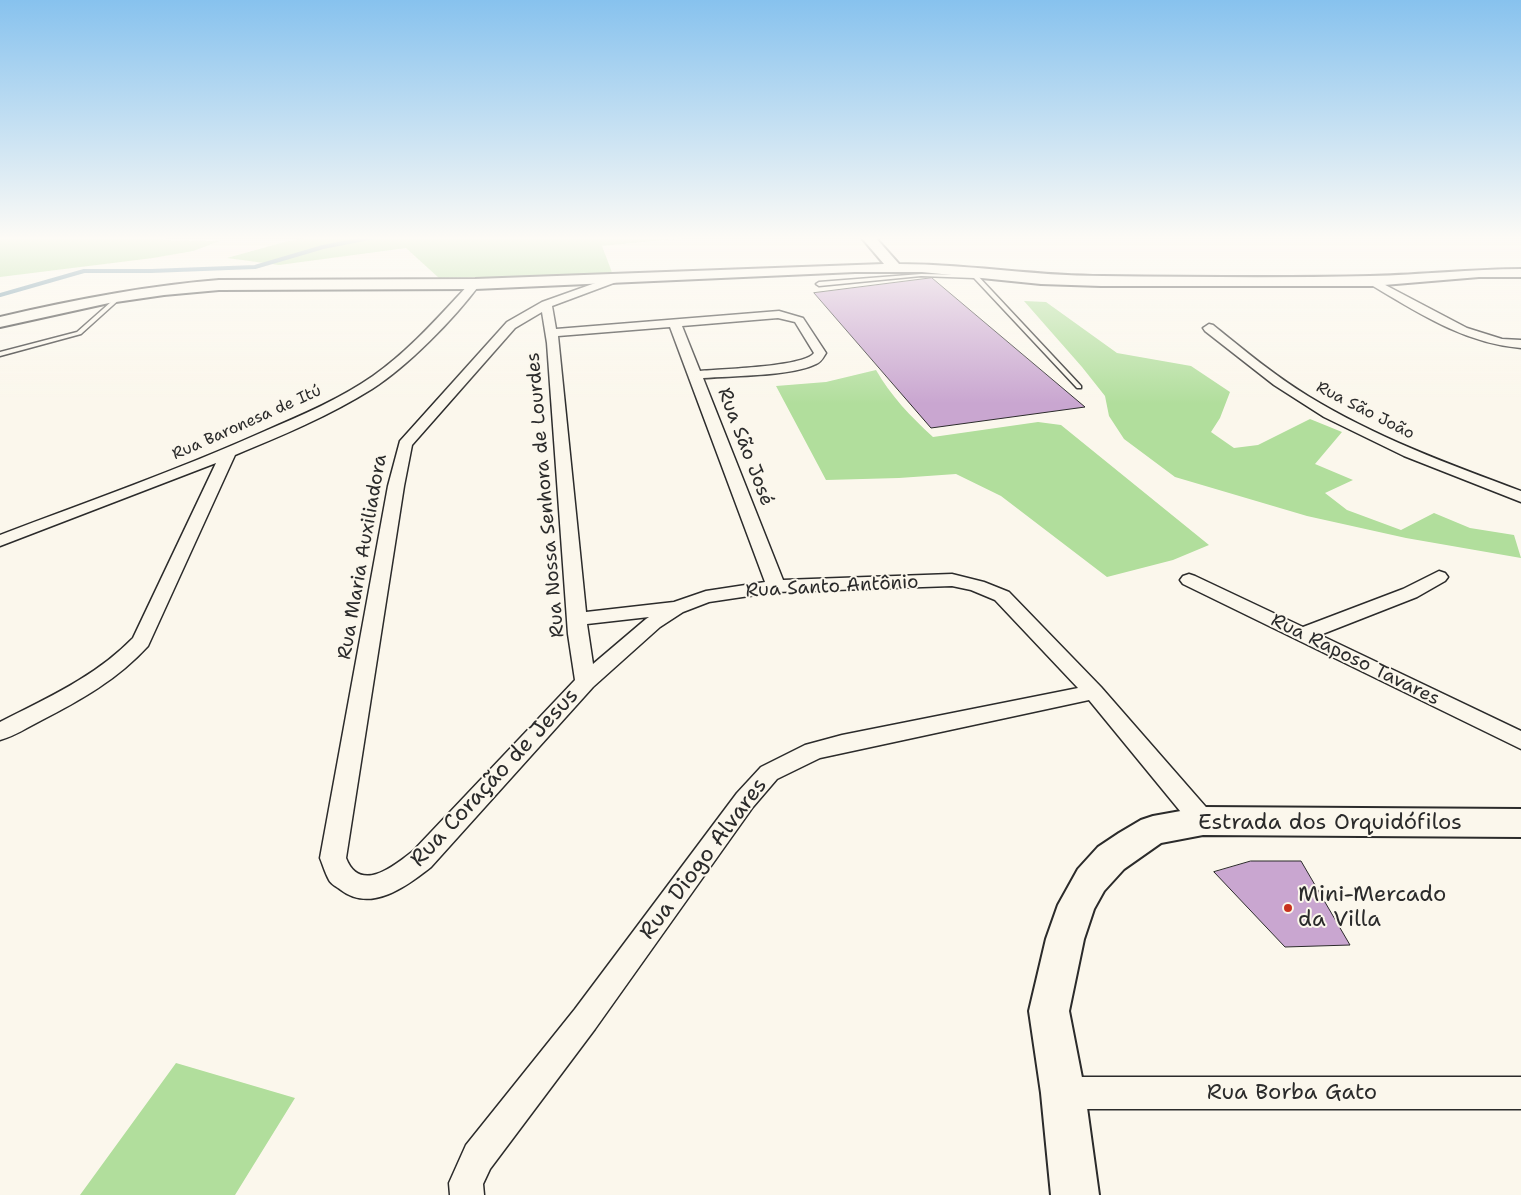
<!DOCTYPE html>
<html>
<head>
<meta charset="utf-8">
<style>
  body { margin:0 }
  canvas { display:block; background:#fbf7ec }
</style>
</head>
<body>
<canvas width="1521" height="1195"></canvas>
<script>
const g = document.querySelector('canvas').getContext('2d');
g.lineJoin = 'round';
function paint(path, color) {
  g.fillStyle = color;
  g.fill(path, 'evenodd');
}
function strokePath(path, color, width, dash) {
  g.strokeStyle = color;
  g.lineWidth = width;
  g.lineCap = dash ? 'butt' : 'round';
  g.setLineDash(dash || []);
  g.stroke(path);
}
function label(font, color, halo, rows, align = 'center') {
  g.font = font + ' "Shantell Sans",sans-serif';
  g.lineWidth = 4;
  g.setLineDash([]);
  g.textBaseline = 'middle';
  g.strokeStyle = halo;
  g.fillStyle = color;
  for (const [text, x, y, turn = 0] of rows) {
    g.save();
    g.translate(x, y);
    g.rotate((+turn || 0) * Math.PI / 180);
    g.textAlign = isNaN(turn) ? turn : align;
    if (halo) g.strokeText(text, 0, 0);
    g.fillText(text, 0, 0);
    g.restore();
  }
}
paint(new Path2D(`
  M0,237H169L162,240L220,241L193,251L153,258L0,277Z
  M310,237H696L602,246L613,275L439,278L406,248L279,265L227,258L288,241Z
  M1024,301L1046,302L1117,353L1191,366L1230,392L1220,418L1211,432L1234,448L1258,445L1310,419L1342,432L1315,464L1353,480L1325,493L1347,510L1401,530L1434,513L1470,528L1514,535L1521,558L1406,538L1307,516L1175,477L1124,439L1109,416L1105,396L1082,367Z
  M876,370C891,396 910,416 933,437L1038,422L1061,425L1209,545L1173,560L1107,577L1001,496L956,474L899,478L826,480L776,386L826,382Z
  M176,1063L295,1098L235,1195H80Z`), '#b1de9c');
strokePath(new Path2D(`
  M0,295L84,271H151L255,267L323,247L374,237`), '#6b92a5', 4);
const building = new Path2D(`
  M932,278L1085,407L931,428L814,293Z
  M1251,861H1301L1350,945L1285,947L1214,872Z`);
paint(building, '#c9a6d0');
strokePath(building, '#2b2b2b', 1);
const lane = new Path2D(`
  M972,272L978,276L1081,386V388H1077L974,278L921,276L819,286L816,284L819,282L921,274L971,275L970,273Z
  M120,294L123,296L122,297L81,334L0,356V352L77,332Z`);
const street = new Path2D(`
  M615,276L620,279L619,281L552,306L556,329L779,311L803,318L826,353C823,358 821,362 816,364C794,376 730,376 703,378L783,580L952,574L984,582L1009,592L1101,687L1212,814L1215,821L1212,828L1203,831L1194,828L1089,700L820,758L777,779L753,807L595,1029L490,1169L483,1184L484,1195H450L449,1183L466,1145L575,1009L737,793L761,767L805,745L842,735L1078,688L995,600L971,590L952,586L776,592L709,602L683,612L660,627L593,687L431,867C407,886 371,913 341,890C337,887 331,884 329,880C325,873 323,865 320,858L388,486L400,441L507,322L542,302ZM542,312L547,343L568,634L575,680L413,851C394,866 360,894 346,858L404,486L412,445L515,328ZM778,318L795,322L814,353C804,367 720,369 700,371L682,326ZM670,327L765,582L706,591L674,602L586,612L558,336ZM649,617L646,619L593,664L587,624Z
  M1372,278L1467,328L1502,339L1521,340V348C1463,343 1417,312 1368,283L1367,281Z
  M475,281L480,284C454,319 408,366 372,389C329,416 281,436 235,455L148,646C118,679 81,700 42,720C28,727 15,736 0,740V722C47,698 95,677 133,638L216,463L0,546V535C89,501 178,470 265,431C302,415 340,399 373,376C410,350 440,315 471,282Z
  M1209,324L1213,325C1244,350 1275,376 1308,396C1375,437 1448,464 1521,491V502L1404,456L1324,417L1274,385L1205,331L1203,328Z
  M1439,571L1445,573L1448,577L1445,581L1417,597L1320,635L1521,731V749L1183,584L1180,580L1183,576L1189,574L1195,576L1303,627L1403,589Z
  M1063,1077H1521V1109H1063L1052,1104L1047,1093L1052,1082Z`);
const secondary = new Path2D(`
  M861,237H875L899,264C967,264 1034,276 1102,276C1192,277 1281,278 1370,276C1421,275 1471,269 1521,269V277H1479L1372,286H1101L1041,284L922,272H855L475,289L219,290L164,295L109,303L0,327V317C72,300 145,286 219,280L475,279L884,264Z
  M1203,807L1521,809V837L1203,835L1161,843L1124,869L1104,891L1094,909L1084,939L1069,1011L1085,1093L1099,1195H1051L1041,1093L1029,1011L1046,939L1058,905L1078,869L1098,847L1119,833L1141,820L1153,816Z`);
strokePath(lane, '#2b2b2b', 3);
strokePath(street, '#2b2b2b', 3);
strokePath(secondary, '#2b2b2b', 4);
paint(lane, '#fbf7ec');
paint(street, '#fbf7ec');
paint(secondary, '#fbf7ec');
const sky = g.createLinearGradient(0, 0, 0, 404);
sky.addColorStop(0, '#87c2ee');
sky.addColorStop(0.59, '#fdfbf6');
sky.addColorStop(1, '#fdfbf600');
g.fillStyle = sky;
g.fillRect(0, 0, 1521, 404);
for (const [x, y, r, color] of [
  [1288,908,5,"#c8321e"]
]) {
  const dot = new Path2D();
  dot.arc(x, y, r, 0, 2 * Math.PI);
  g.fillStyle = color;
  g.fill(dot);
  strokePath(dot, '#fbf7ec', 2);
}
label('16px', '#2b2b2b', '#fbf7ec', [
  ["Rua São João",1365,411,27],
  ["Rua Baronesa de Itú",247,423,-24]
]);
label('19px', '#2b2b2b', '#fbf7ec', [
  ["Rua São José",745,447,69],
  ["Rua Nossa Senhora de Lourdes",546,495,-95],
  ["Rua Maria Auxiliadora",363,557,-80],
  ["Rua Santo Antônio",832,587,-3],
  ["Rua Raposo Tavares",1355,660,26]
]);
label('22px', '#2b2b2b', '#fbf7ec', [
  ["Rua Coração de Jesus",495,778,-47],
  ["Estrada dos Orquidófilos",1330,823],
  ["Rua Diogo Alvares",704,859,-53],
  ["Rua Borba Gato",1292,1093]
]);
label('22px', '#2b2b2b', '#fbf7ec', [
  ["Mini-Mercado",1298,895],
  ["da Villa",1298,920]
], 'left');
</script>
</body>
</html>
